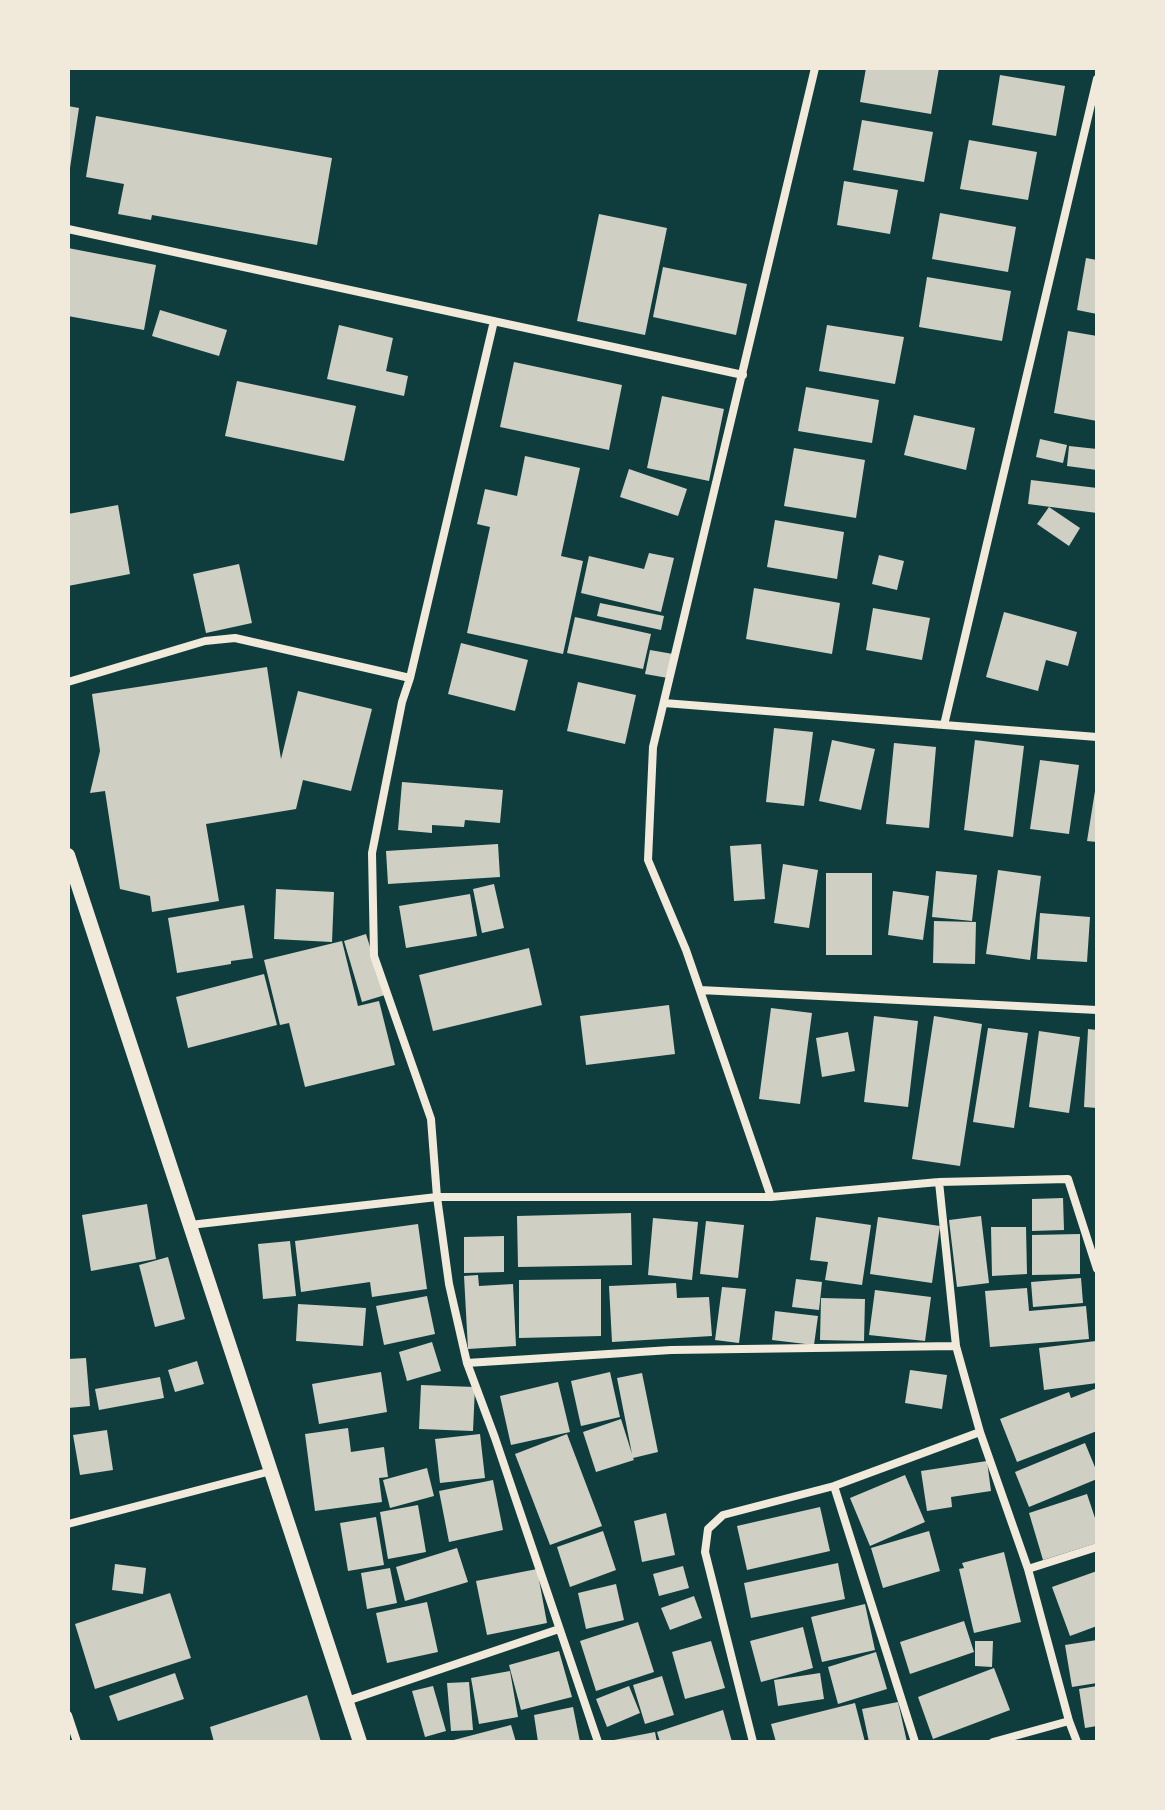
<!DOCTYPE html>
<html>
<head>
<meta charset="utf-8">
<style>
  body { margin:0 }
  #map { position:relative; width:1165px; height:1810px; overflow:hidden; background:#0f3d3e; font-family:"DejaVu Sans",sans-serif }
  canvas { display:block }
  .frame { position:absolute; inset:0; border:70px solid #f1e9da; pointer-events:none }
</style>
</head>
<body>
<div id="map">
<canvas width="1165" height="1810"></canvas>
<div class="frame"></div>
</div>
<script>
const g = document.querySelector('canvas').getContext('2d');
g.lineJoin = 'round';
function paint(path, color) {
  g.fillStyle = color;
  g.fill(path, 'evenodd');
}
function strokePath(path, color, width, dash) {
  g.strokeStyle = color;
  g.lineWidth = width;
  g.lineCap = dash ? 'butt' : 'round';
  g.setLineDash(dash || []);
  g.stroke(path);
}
paint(new Path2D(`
  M866,68H939L931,114L860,102Z
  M1000,75L1065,86L1056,136L992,125Z
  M68,106L79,108L70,168H68Z
  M96,116L332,158L317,245L152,215L151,220L118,214L124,184L86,177Z
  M862,120L933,132L924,182L853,170Z
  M969,140L1037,152L1028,200L960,189Z
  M844,181L898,190L890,234L837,225Z
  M940,213L1016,227L1008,272L932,259Z
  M599,214L667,228L645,335L577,321Z
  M68,248L156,265L144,330L68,316Z
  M1086,258L1097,260V314L1077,310Z
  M663,267L747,284L736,335L653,317Z
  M927,277L1011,291L1002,341L919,327Z
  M160,310L227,330L219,356L152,336Z
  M339,325L393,338L386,371L408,376L404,396L327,379Z
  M827,325L904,337L895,384L819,371Z
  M1068,331L1097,336V421L1054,413Z
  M514,362L622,385L609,450L500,427Z
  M237,381L356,406L344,461L225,436Z
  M806,387L879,400L872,443L798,431Z
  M662,396L724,409L709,481L647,468Z
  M914,415L975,428L966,470L904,455Z
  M1040,439L1067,445L1063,463L1036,457Z
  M1069,446L1097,449V470L1067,466Z
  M794,448L865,460L856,518L784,506Z
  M525,456L580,468L561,556L583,561L563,654L467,633L490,527L477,524L485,489L517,496Z
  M629,469L687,489L678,516L620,497Z
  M1031,480L1097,488V513L1028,504Z
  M118,505L130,574L68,586V514Z
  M1049,507L1080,528L1069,546L1037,524Z
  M775,520L844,532L837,579L767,567Z
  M649,553L674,558L661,612L581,593L589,556L644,569Z
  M879,555L904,561L897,590L872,584Z
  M239,564L252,623L206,633L193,574Z
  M754,588L840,603L832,654L746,639Z
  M600,603L664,616L661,630L597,616Z
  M873,608L930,618L922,660L866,650Z
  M1004,612L1077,632L1068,666L1046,660L1038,691L986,677Z
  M575,617L651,634L643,669L567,653Z
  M461,643L528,660L515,711L448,694Z
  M650,650L673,654L668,678L645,674Z
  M267,667L281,759L298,691L372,709L351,791L303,780L296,809L206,824L219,901L152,912L150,896L120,889L105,791L90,793L100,751L92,694Z
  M578,682L636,695L625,744L567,731Z
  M774,728L813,732L804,806L766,802Z
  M832,740L875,749L861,810L819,801Z
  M975,740L1024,746L1013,837L964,830Z
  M894,743L936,747L929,828L886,824Z
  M1040,760L1079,765L1069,834L1030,829Z
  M402,782L503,790L500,823L465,820L464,827L432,825V833L398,830Z
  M1095,791H1097V842L1087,841Z
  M498,844L500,877L388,884L386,851Z
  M761,844L765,899L734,901L730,846Z
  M783,864L818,870L809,928L774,923Z
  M998,870L1041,876L1030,960L986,954Z
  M936,871L977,875L972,921L932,917Z
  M826,873H872V955H826Z
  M494,884L504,928L482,933L473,889Z
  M276,889L334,892L332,942L274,939Z
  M893,891L929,896L923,940L888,935Z
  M470,894L477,936L406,948L399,906Z
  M244,905L253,958L231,961V964L177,973L168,918Z
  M1040,913L1090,917L1087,962L1037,959Z
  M934,921L976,922L975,964L933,963Z
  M366,934L385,995L362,1002L344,941Z
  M342,941L358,1006L379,1001L395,1065L305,1087L289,1023L280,1025L264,960Z
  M529,948L542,1005L433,1031L419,975Z
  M264,974L277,1025L188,1048L176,997Z
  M669,1005L675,1054L586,1065L580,1016Z
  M771,1008L812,1013L800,1104L759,1099Z
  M874,1016L918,1021L908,1107L864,1102Z
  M934,1016L982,1024L960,1166L912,1159Z
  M988,1028L1028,1033L1014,1128L973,1122Z
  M1088,1029L1097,1030V1108L1084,1107Z
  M1039,1031L1080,1037L1069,1113L1029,1107Z
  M848,1032L855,1071L822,1077L816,1038Z
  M1063,1198L1064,1230L1032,1231V1199Z
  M147,1204L156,1259L91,1271L82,1215Z
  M631,1213L632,1265L518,1267L517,1216Z
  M981,1216L989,1283L957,1287L949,1220Z
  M816,1217L871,1225L862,1285L825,1280L828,1262L810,1260Z
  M878,1217L940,1226L932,1283L870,1274Z
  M653,1218L698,1222L692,1280L648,1275Z
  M706,1221L744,1225L738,1278L700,1274Z
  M418,1224L427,1289L372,1297L370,1282L301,1292L295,1241Z
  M991,1227H1026L1027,1274L992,1276Z
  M1080,1234V1274L1032,1275V1235Z
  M504,1236V1272L464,1273V1237Z
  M290,1241L296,1296L263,1299L258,1244Z
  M168,1257L185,1319L155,1327L139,1265Z
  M478,1275L479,1286L513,1284L516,1346L468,1349L464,1276Z
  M1081,1278L1083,1303L1033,1307L1031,1282Z
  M601,1279V1336L519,1338V1280Z
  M796,1279L822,1282L819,1310L792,1307Z
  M676,1283L677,1298L709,1297L712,1336L612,1342L609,1286Z
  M722,1287L746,1289L739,1343L715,1340Z
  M1027,1288L1029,1311L1086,1306L1089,1339L990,1347L985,1291Z
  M875,1290L931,1297L925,1341L869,1335Z
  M427,1296L435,1334L384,1345L376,1306Z
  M821,1298L865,1299L864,1341L820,1340Z
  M298,1304L366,1308L363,1346L296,1341Z
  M775,1311L818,1316L814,1345L772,1340Z
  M1096,1341L1097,1383L1044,1390L1039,1348Z
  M432,1342L441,1371L407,1381L399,1352Z
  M86,1358L90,1406L68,1408V1359Z
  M197,1361L204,1384L175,1392L168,1370Z
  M910,1370L947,1375L942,1409L905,1403Z
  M381,1372L387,1412L319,1424L312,1384Z
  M610,1372L620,1417L581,1426L571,1381Z
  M642,1373L658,1452L633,1458L634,1460L596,1472L583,1432L621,1419L632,1454L617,1378Z
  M160,1377L164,1398L99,1410L95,1389Z
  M558,1382L570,1432L511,1445L500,1396Z
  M421,1385L475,1387L473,1431L419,1429Z
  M1097,1388V1431L1017,1462L1000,1419L1069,1392L1071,1398Z
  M348,1428L351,1452L384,1447L388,1477L379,1478L382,1502L315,1511L305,1434Z
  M107,1430L113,1470L80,1475L73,1435Z
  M480,1434L485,1478L440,1483L435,1439Z
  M567,1434L602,1526L550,1545L515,1454Z
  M1085,1443L1097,1472V1479L1029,1507L1015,1472Z
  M987,1461L991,1491L951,1497L952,1507L927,1511L921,1471Z
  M427,1468L434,1496L390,1508L383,1480Z
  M905,1475L925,1522L870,1546L850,1498Z
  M493,1480L503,1530L449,1542L439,1491Z
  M1087,1494L1097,1524V1543L1043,1560L1029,1513Z
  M418,1505L426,1552L388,1559L380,1512Z
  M820,1507L830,1551L747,1570L737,1526Z
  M666,1513L675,1555L642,1562L634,1521Z
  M376,1517L384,1565L348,1571L340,1523Z
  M603,1531L616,1570L570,1587L557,1547Z
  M929,1531L940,1571L883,1588L871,1548Z
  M457,1548L468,1582L405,1601L396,1567Z
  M1004,1552L1021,1622L974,1633L959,1569L964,1568L962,1563Z
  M838,1563L845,1599L751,1618L744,1583Z
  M115,1564L146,1568L143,1594L112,1590Z
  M683,1566L689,1588L659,1596L653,1574Z
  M390,1568L397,1603L367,1609L361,1573Z
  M537,1569L547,1623L487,1635L476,1581Z
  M1097,1571V1626L1070,1636L1052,1587Z
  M616,1584L624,1620L586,1629L578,1593Z
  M170,1593L191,1658L95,1689L75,1624Z
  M694,1596L702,1618L670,1630L661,1608Z
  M427,1602L438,1652L387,1663L376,1613Z
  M865,1604L875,1650L822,1662L811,1617Z
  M964,1621L974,1652L910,1674L900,1642Z
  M638,1622L654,1672L596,1691L580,1641Z
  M803,1627L813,1668L761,1682L750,1641Z
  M1097,1640V1683L1072,1687L1065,1645Z
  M711,1641L725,1688L685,1699L672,1652Z
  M975,1641H993L992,1667L975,1666Z
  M559,1651L572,1697L521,1710L509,1665Z
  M876,1652L887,1689L838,1704L828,1667Z
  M994,1668L1010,1710L933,1739L918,1697Z
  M510,1671L518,1717L479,1724L471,1678Z
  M175,1673L184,1699L118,1721L109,1696Z
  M820,1673L824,1699L778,1706L774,1680Z
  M662,1676L674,1715L645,1724L633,1685Z
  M469,1682L473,1730L451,1731L447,1683Z
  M433,1686L446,1731L425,1737L412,1691Z
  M629,1686L640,1713L607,1727L596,1699Z
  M1097,1686V1726L1085,1728L1079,1689Z
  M307,1695L321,1742H214L210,1727Z
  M898,1702L907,1742H869L862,1709Z
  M855,1703L865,1742H776L771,1724Z
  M573,1707L580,1742H538L534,1715Z
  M723,1710L732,1742H660L657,1732Z
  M511,1725L516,1742H450V1741Z
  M655,1732L657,1742H609V1741Z`), '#cfcfc3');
strokePath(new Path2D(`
  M68,229L743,375
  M494,321L410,678L402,702L372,853L374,956L431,1119L437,1197L449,1284L467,1363L495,1438L598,1742
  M68,682L205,641L235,638L410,678
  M664,703L1097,737
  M944,725L1097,79
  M700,990L1097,1010
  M939,1182L956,1346L980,1432L1028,1569L1069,1721L1077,1742
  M771,1197L686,950L648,860L653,747L815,68
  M190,1225L437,1197H771L939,1182L1068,1179L1097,1269
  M467,1363L671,1350L956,1346
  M834,1486L915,1742
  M68,1524L271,1471
  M1028,1569L1097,1547
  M347,1701L559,1629
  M68,1715L77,1742
  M753,1742L705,1552L708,1529L723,1515L834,1486L980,1432
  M993,1742L1069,1721`), '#f1e9da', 8);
strokePath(new Path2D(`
  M68,855L360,1742`), '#f1e9da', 14);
</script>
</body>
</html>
